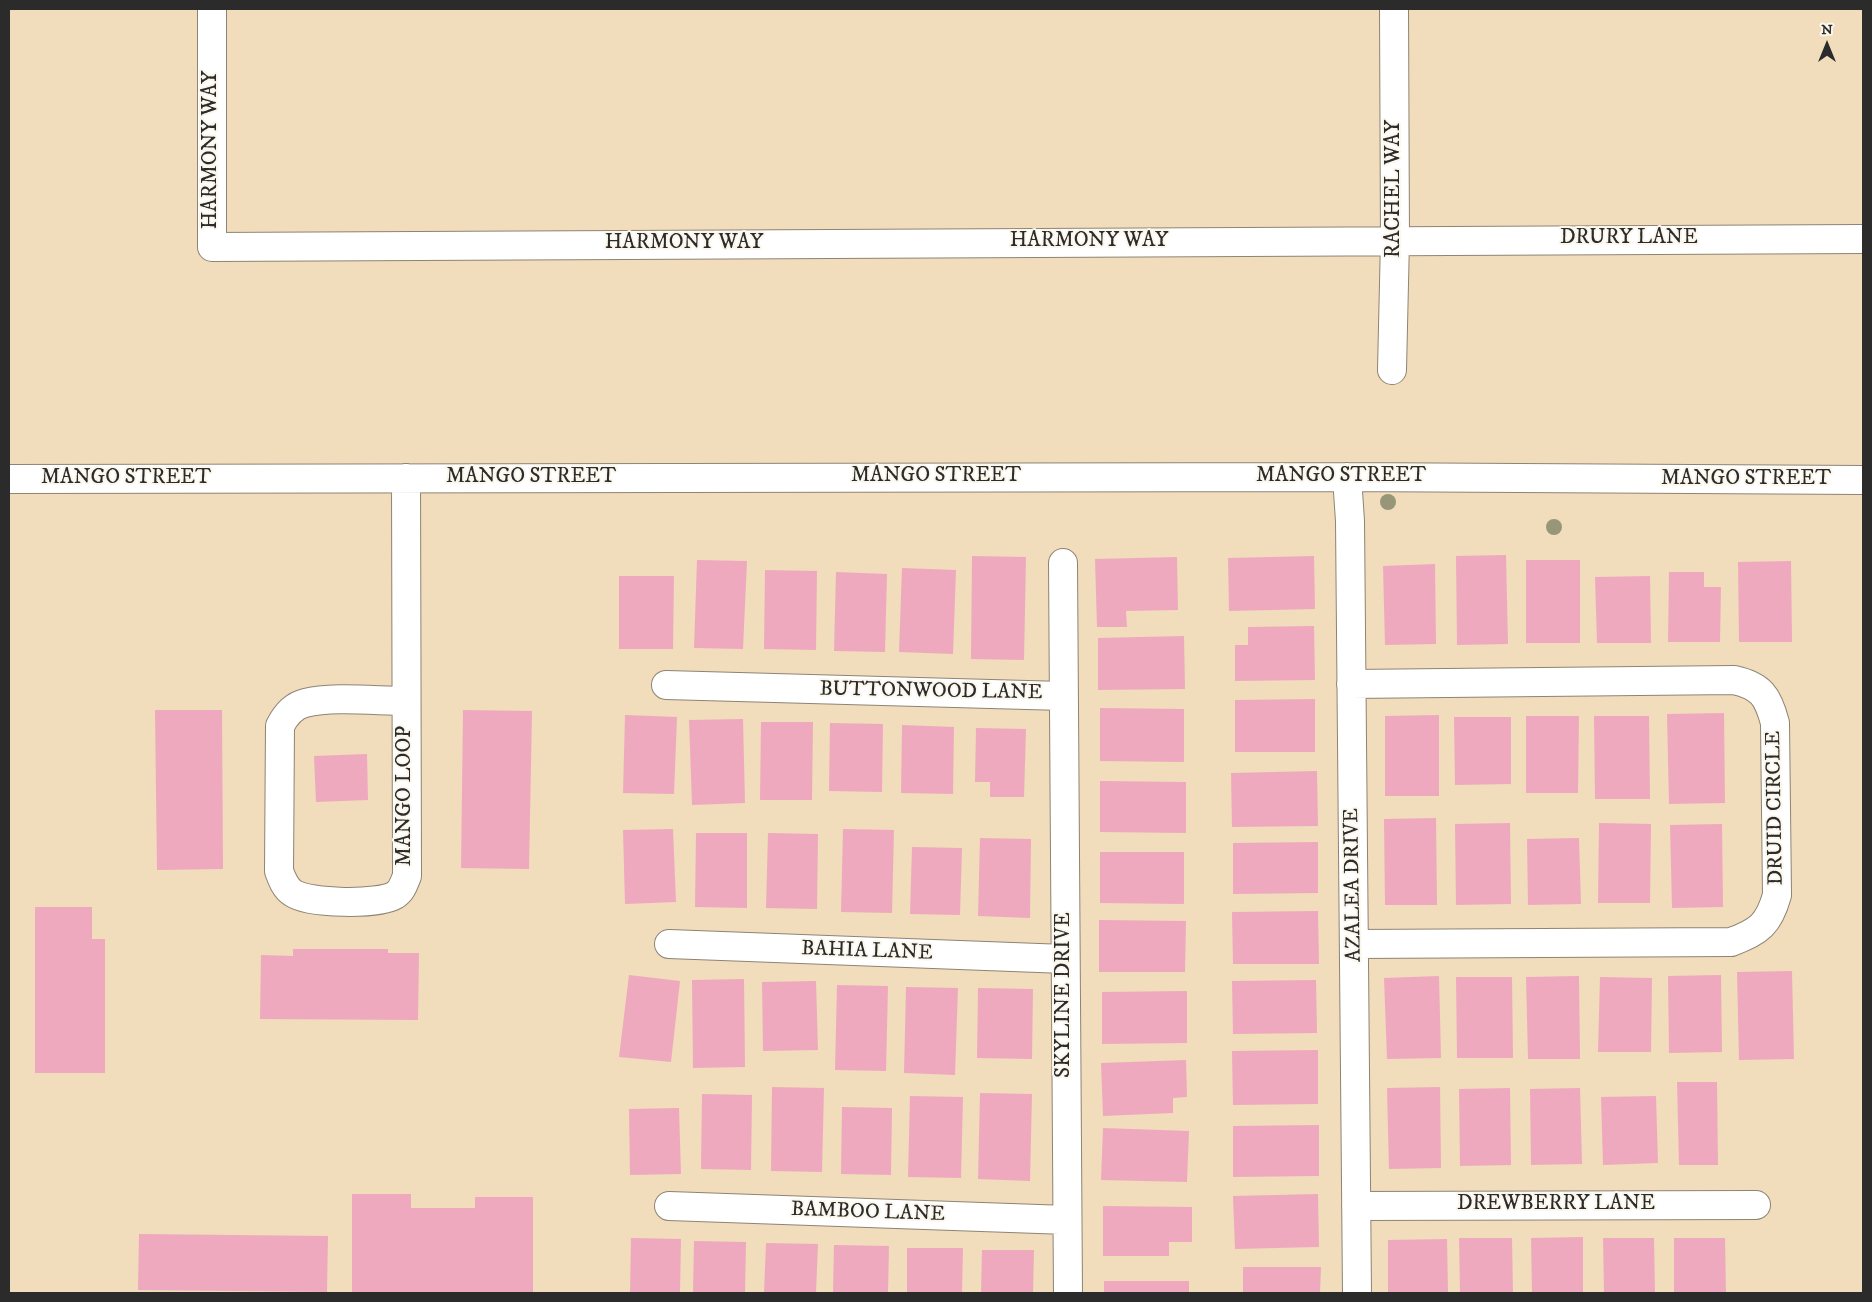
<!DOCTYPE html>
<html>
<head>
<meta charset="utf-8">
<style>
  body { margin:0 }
  #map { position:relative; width:1872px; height:1302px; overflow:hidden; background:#f1dcbc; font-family:"IM FELL DW Pica",serif }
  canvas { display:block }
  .frame { position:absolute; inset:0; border:10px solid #2b2b2b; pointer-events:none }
  .north { position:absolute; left:1802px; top:20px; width:50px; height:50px; -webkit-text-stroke:4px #fbf7ec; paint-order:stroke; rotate:0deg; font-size:14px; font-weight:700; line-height:20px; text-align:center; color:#2b2b2b }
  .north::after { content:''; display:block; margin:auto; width:18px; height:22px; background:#2b2b2b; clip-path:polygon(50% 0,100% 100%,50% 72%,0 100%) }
</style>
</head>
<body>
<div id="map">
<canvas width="1872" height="1302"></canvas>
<div class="frame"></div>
<div class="north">N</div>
</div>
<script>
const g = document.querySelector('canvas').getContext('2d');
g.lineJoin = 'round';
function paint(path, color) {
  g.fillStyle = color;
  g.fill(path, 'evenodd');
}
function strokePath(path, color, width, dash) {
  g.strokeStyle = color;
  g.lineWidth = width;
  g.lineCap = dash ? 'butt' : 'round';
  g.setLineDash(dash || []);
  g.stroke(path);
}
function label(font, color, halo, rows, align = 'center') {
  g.font = font + ' "IM FELL DW Pica",serif';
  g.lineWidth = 4;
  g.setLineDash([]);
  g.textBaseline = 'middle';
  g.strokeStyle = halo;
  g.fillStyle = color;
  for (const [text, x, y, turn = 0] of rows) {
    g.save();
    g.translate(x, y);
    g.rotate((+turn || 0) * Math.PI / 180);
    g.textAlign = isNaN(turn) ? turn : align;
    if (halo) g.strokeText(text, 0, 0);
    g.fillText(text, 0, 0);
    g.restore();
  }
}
paint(new Path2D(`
  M1506,555L1508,644L1457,645L1456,556Z
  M972,556L1026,557L1024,660L971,659Z
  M1314,556L1315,609L1229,611L1228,558Z
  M1177,557L1178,610L1126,611L1127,627H1097L1095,559Z
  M697,560L747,561L743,649L694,648Z
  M1526,560H1580V643H1526Z
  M1791,561L1792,642H1739L1738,562Z
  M1435,564L1436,644L1385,645L1383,566Z
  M902,568L956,570L953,654L899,652Z
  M765,570L817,571L816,650L764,649Z
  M836,572L887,574L885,652L834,651Z
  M1669,572H1704V587H1721L1720,642H1668Z
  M619,576H674L673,649H619Z
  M1650,576L1651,643H1597L1595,577Z
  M1314,626L1315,680L1235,681V645H1248V627Z
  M1184,636L1185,689L1098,690V638Z
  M1315,699V752H1235V700Z
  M1100,708L1184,709V762L1100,761Z
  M155,710H222L223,869L157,870Z
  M463,710L532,711L529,869L461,868Z
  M1724,713L1725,803L1669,804L1667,714Z
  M625,715L677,717L674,794L623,793Z
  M1439,715V796H1385V716Z
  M1526,716H1579L1578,793H1526Z
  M1594,716H1649L1650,799H1595Z
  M1454,717H1511V784L1455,785Z
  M743,719L745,803L692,805L689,720Z
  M761,722H813L812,800H760Z
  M830,723L883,724L882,792L829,791Z
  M902,725L954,727L953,794L901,793Z
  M976,728L1026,729L1024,797H990V782H975Z
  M367,754L368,800L316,802L314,756Z
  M1317,771L1318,826L1232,827L1231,773Z
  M1100,781L1186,782V833L1100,832Z
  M1436,818L1437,905H1385L1384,819Z
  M1510,823L1511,904L1456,905L1455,824Z
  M1599,823L1651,824L1650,903H1598Z
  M1722,824L1723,907L1672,908L1670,825Z
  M673,829L676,902L625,904L623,830Z
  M843,829L894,830L892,913L841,912Z
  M696,833H747V908L695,907Z
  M768,833L818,834L817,909L766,908Z
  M980,838L1031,839L1030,918L978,916Z
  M1579,838L1581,904L1528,905L1527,839Z
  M1318,842V893L1233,894V843Z
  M912,847L962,848L960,915L910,914Z
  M1100,852H1184V904L1100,903Z
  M35,907H92V939H105V1073H35Z
  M1318,911L1319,964H1233L1232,912Z
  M1099,920L1186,921L1185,972H1099Z
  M293,949H388V953H419L418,1020L260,1019L261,955L293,956Z
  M1792,971L1794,1059L1739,1060L1737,972Z
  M629,975L680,981L671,1062L619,1057Z
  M1721,975L1722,1052L1669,1053L1668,976Z
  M1439,976L1441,1058L1387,1059L1384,978Z
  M1579,976L1580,1059H1528L1526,977Z
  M1456,977H1512L1513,1058H1457Z
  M1600,977L1652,978L1651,1052H1598Z
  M744,979L745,1067L693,1068L692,980Z
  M1316,980L1317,1033L1233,1034L1232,981Z
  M816,981L818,1050L763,1051L762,982Z
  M837,985L888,986L886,1071L835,1070Z
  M906,987L958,988L955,1075L904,1073Z
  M978,988L1033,989L1032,1059L977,1058Z
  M1187,991V1043L1102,1044V992Z
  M1318,1050V1104L1233,1105L1232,1051Z
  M1186,1060L1187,1097L1173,1098V1113L1103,1116L1101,1063Z
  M1677,1082H1717L1718,1165H1679Z
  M772,1087L824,1088L822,1172L771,1171Z
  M1440,1087L1441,1168L1389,1169L1387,1088Z
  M1510,1088L1511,1165L1460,1166L1459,1089Z
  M1580,1088L1582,1164L1531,1165L1530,1089Z
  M980,1093L1032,1094L1030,1181L978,1179Z
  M702,1094L752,1095L751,1170L701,1169Z
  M910,1096L963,1097L961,1178L908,1177Z
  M1656,1096L1658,1163L1603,1165L1601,1097Z
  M842,1107L892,1108L891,1175L841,1174Z
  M679,1108L681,1174L630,1175L629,1109Z
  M1319,1125V1176L1233,1177V1126Z
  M1103,1128L1189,1131L1187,1182L1101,1180Z
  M352,1194H411V1208H475V1197H533V1293H352Z
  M1318,1194L1319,1247L1235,1249L1233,1196Z
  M1103,1206L1192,1207V1242H1169V1256H1103Z
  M139,1234L328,1236L327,1292L138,1290Z
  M1583,1237V1293H1532L1531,1238Z
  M631,1238L681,1239L680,1293H630Z
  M1459,1238H1512L1513,1293H1460Z
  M1603,1238H1654L1655,1293H1604Z
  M1674,1238H1725L1726,1293H1674Z
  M1447,1239L1448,1293H1388V1240Z
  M694,1241L746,1242L745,1293H693Z
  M766,1243L818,1244L816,1293H764Z
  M834,1245L889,1246L888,1293H833Z
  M907,1248H963L962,1293H907Z
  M982,1250H1034L1033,1293H981Z
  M1243,1267H1321L1320,1293H1243Z
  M1104,1281H1189V1293H1104Z`), '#efa9be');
const minor = new Path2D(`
  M212,9V247L1863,239
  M1392,370L1395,240L1394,9
  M1347,477L1350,521L1357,1293
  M406,478L407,876C404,883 402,891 395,895C379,905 309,904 293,893C285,888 282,879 279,871L280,726C285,716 293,706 305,703C332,696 377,701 406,701
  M9,479L1347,477L1863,480
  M1063,563L1068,1293
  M1351,684L1734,680C1761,686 1768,696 1775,723L1777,895C1769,924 1759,932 1731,942L1355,944
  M666,685L1063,696
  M669,944L1065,959
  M669,1206L1067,1220
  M1356,1206L1756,1205`);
strokePath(minor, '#8e8474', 30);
strokePath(minor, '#fff', 28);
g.fillStyle = '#989679';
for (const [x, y] of [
  [1388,502],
  [1554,527]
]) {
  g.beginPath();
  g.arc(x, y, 8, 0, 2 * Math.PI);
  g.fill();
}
label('21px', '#2b2b2b', '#fbf7ec', [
  ["HARMONY WAY",212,150,-90],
  ["RACHEL WAY",1395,189,-90],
  ["DRURY LANE",1629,239],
  ["HARMONY WAY",1089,242],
  ["HARMONY WAY",684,244],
  ["MANGO STREET",936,477],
  ["MANGO STREET",1341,477],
  ["MANGO STREET",531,478],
  ["MANGO STREET",126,479],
  ["MANGO STREET",1746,480],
  ["BUTTONWOOD LANE",931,692,1],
  ["MANGO LOOP",406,796,-90],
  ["DRUID CIRCLE",1776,808,-91],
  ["AZALEA DRIVE",1354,885,-91],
  ["BAHIA LANE",867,952,2],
  ["SKYLINE DRIVE",1065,995,-90],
  ["DREWBERRY LANE",1556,1205],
  ["BAMBOO LANE",868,1213,2]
]);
</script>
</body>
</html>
